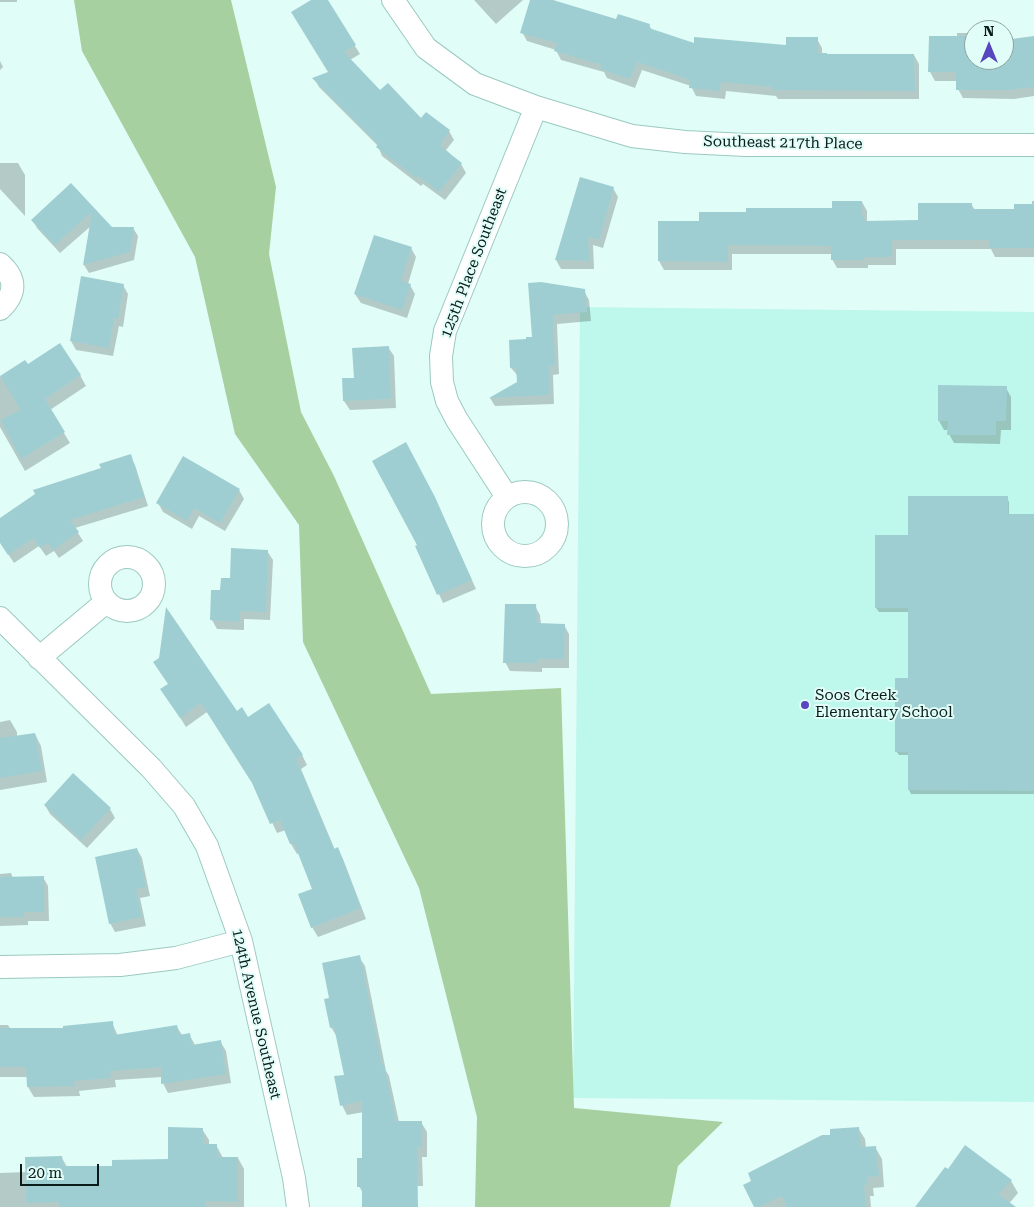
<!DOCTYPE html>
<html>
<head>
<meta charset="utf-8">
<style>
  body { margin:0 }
  #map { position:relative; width:1034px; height:1207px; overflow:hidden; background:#e1fdf8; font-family:"Roboto Serif",serif }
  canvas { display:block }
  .north { position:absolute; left:964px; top:20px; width:50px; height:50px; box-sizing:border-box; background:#e1fdf8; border:1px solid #8ba39f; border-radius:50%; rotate:0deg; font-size:14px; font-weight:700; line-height:20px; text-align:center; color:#0a1c19 }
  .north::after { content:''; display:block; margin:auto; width:18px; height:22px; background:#5747bf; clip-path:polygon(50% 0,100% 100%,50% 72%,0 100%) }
  .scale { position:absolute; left:20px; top:1164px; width:79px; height:22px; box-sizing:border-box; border:2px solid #0a1c19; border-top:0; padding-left:6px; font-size:15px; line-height:18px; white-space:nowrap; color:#0a1c19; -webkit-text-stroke:4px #e1fdf8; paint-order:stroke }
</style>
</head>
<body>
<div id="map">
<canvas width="1034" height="1207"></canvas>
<div class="north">N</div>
<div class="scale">20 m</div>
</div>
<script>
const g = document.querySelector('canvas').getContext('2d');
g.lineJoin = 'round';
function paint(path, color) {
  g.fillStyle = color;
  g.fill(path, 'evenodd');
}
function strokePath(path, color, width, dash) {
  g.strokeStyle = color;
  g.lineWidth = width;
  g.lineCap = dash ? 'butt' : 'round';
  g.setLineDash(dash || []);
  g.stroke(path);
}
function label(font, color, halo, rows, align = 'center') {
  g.font = font + ' "Roboto Serif",serif';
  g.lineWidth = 4;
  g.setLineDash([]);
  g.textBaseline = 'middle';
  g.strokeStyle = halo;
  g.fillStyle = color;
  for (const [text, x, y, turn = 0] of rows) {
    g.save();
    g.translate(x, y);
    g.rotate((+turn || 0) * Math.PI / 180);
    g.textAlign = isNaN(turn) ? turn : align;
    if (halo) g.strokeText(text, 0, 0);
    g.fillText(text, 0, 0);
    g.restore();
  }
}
paint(new Path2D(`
  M580,307L1034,312V1102L573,1098Z`), '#bef8ed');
paint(new Path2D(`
  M74,0H231L276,187L269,254L301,412L334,476L431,694L561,688L574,1108L723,1122L678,1166L670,1207H475L477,1117L419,888L303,642L299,525L235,434L195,257L82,51Z`), '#a6d0a0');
paint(new Path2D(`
  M0,0H17V2H0Z
  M313,0H326L360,54L350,60L380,92L421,119L449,131L454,140L446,150L461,164L466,173L445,200L423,184L421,186L382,156L378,146L319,87L314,78L330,73Z
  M474,0H523L496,24Z
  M531,0H548L617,21L649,25L652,30L695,45L787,47L817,39L822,48V54L914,55L919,64V99H778L776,96L726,91L725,99L696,96L691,86L642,70L635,88L607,78L604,72L561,60L556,50L527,41L522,32Z
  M957,33H974V60H1004V41L1034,38V96L1014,99L963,98L958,89V81H935L930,72L957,37Z
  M0,61L3,67L0,70Z
  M0,163H18L25,175V216L0,189Z
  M580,178L613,188L618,197L603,248L593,245L594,269H561L556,260Z
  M71,184L111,228H133L138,236L134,260L89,273L84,265L91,226L60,253L37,228L33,220Z
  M1032,201H1034V257H995L991,249H896V265H868V268H837L832,259V254H732V270H664L659,261L700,223L747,214L834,210L862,202L867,211V222L919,221L971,204L975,210H1015L1032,205Z
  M411,248L416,257L408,284L410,285L415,294L407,318L361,303L355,294Z
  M529,284L584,291L589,300L591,321L557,324L559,374L553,375L554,404L495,406L490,398L518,383V376L511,368L534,338Z
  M123,285L128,294L123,327L119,326L113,356L76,350L71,341Z
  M388,347L394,356L396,408L350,410L344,401L355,379Z
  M24,361L27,366L80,375L86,386L50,410L70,443L25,471L0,427V377Z
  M1006,388L1011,397V430H1001L1000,444L954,443L949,434V430H944L939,421Z
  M130,456L135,465L148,506L75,528L83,541L59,558L54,551L46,556L39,546L14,563L0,542V519Z
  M239,490L244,499L225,531L199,516L192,529L163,512L158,503Z
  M1007,498L1009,502V516H1034V794H911L909,790V755H899L896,751L909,680V612H879L876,608V536H909Z
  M439,508L476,589L443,603L417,546Z
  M267,551L273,560L270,620L244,619V630L217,629L212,620L221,592L231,579Z
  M535,606L540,615L541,625H564L569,634V668H542V672L510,671L505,662Z
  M162,689L237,712L302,755L307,765L301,769L335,850L338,849L343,859L366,919L318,937L312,927L313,890L299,853L297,854L291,844L286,830L277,833L255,786L207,712L186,727Z
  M10,720L17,732V737L35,734L41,746L47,782L0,790V722Z
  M45,805L110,809L115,818L87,848L50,814Z
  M137,849L142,858L150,896L140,898L146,926L115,932L110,923Z
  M11,873L13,878L43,877L48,886L49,921H28V925L0,926V874Z
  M359,957L365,966L386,1071L389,1076L399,1122H421L427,1132V1157H422L423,1186H410V1207H364V1195L359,1186L364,1159V1112L347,1115L342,1105L345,1076L337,1037L331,1027L330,999Z
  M112,1023L118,1036L177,1027L182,1035L189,1034L195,1045L220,1041L226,1051L231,1083L168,1093L163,1083L162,1077L115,1080L116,1087L79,1091L80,1096L34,1097L28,1087V1077H0V1025H8L11,1030L65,1029Z
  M858,1128L865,1139L866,1148L875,1147L882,1159L884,1187L873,1188L874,1196H870L871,1207H755L831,1136Z
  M202,1129L209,1140V1145H216L223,1158H238L244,1169V1207H0V1173L27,1172L62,1158L67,1167H113L170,1160Z
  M1011,1181L1018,1193L1006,1207H917Z`), '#0003');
paint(new Path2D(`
  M311,0H328L356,45L344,52L380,90L388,83L421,118L426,112L450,130L442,141L443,142L440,146L462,163L439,192L418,176L416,178L376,147L378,144L312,78L328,72L291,12Z
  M530,0H553L616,19L618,14L650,24L649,28L694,43V37L786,45V37H818V53H827V54H914L915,91L772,90V87L721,82L720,91L689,88L690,80L637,62L630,79L600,69L602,65L554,51L557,43L520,33Z
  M929,36H974V60H1004V40L1034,36V87L1008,90H956V72H928Z
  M580,177L614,187L599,240L588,237L590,261L555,260Z
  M71,183L112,227H134L130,252L83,265L92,212L55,245L31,220Z
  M832,201H862V215H864V221L918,220V203H972V209H1014V204H1034V248H989V240H892V257H864V260H831V246L728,245V262L658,261V221H699V212H746V208H832Z
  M374,235L412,247L401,281L411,284L402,310L354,294Z
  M81,276L124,284L118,319L114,318L109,348L70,341Z
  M541,282L585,289L587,312L553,315L555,366H549L550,395L489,398L517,382L516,367L510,368L509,340L526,339V337H532L528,283Z
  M60,343L81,375L45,399L65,432L21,459L1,420L21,410L0,376L25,360L28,364Z
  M389,346L391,399L343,401L342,378H354L352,348Z
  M938,385L1007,386L1006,421H996V435H947L948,421H938Z
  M406,442L435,497L472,580L437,595L415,546L417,545L372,461Z
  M131,454L144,497L70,520L79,532L53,550L48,543L40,548L33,538L8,555L0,543V518L35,494L33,490L101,468L99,464Z
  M183,456L240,489L220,523L194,508L187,521L156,503Z
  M908,496H1008V514H1034V791L908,790V752H895V678H908V608H875V535H908Z
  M231,548L268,550L266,612L240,611V622L210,620L211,590H220L221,578H230Z
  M505,604H536L537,623L565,624L564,659H537V663H503Z
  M166,607L237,711L242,707L248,717L269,703L303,755L296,759L334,849L338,847L361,908L311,928L298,894L312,889L294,843L290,844L280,820L270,824L252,783L201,703L180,718L160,689L168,684L153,662L159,658Z
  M35,733L42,771L0,778V738Z
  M73,773L111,808L81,840L44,805Z
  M137,848L146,887L136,889L142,917L109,924L95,857Z
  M44,876V912H24V917H0V877Z
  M360,955L382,1065H384L396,1121H422V1147H417L418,1207H362V1187H357V1158H362V1101L340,1106L334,1076L344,1075L334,1027L330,1028L324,999L329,998L322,963Z
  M113,1021L114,1035L177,1025L179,1035L190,1033L192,1045L221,1040L226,1074L161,1084V1067L110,1071L111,1078L74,1081L75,1086L27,1087L26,1067H0V1028H63V1026Z
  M168,1127L203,1128V1144H217V1157H238V1202L205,1201V1207H59V1202L26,1203L25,1157L62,1156L63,1166H112V1160L168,1159Z
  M859,1127L861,1147L876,1146L879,1176L867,1177L868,1185H864L866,1207H787L782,1196L759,1207H754L743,1185L751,1181L748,1173L822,1135H830V1129Z
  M965,1145L1012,1180L998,1194L1016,1207H915L945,1167L948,1169Z`), '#9fced2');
const minor = new Path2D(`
  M393,0L426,48L475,84L536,107L632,136L685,142L746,145H1034
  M0,264C17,279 16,294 0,309
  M493 524a32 32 0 1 1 64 0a32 32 0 1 1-64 0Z
  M507,497L457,420L447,401L442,382L441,356L445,331L536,107
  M100 584a27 27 0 1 1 54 0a27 27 0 1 1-54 0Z
  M0,618L151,768L184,806L207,846L241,941L294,1178L298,1207
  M39,658L106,602
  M0,967L120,965L176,958L241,941`);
strokePath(minor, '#9bc9c0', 24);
strokePath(minor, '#fff', 22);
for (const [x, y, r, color] of [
  [805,705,5,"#5747bf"]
]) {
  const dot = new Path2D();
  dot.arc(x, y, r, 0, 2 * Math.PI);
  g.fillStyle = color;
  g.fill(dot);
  strokePath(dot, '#e1fdf8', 2);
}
label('15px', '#0a1c19', '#e1fdf8', [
  ["Southeast 217th Place",783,143,1],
  ["125th Place Southeast",474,263,-69],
  ["124th Avenue Southeast",256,1014,77]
]);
label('15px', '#0a1c19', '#e1fdf8', [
  ["Soos Creek",815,696],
  ["Elementary School",815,713]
], 'left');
</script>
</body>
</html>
